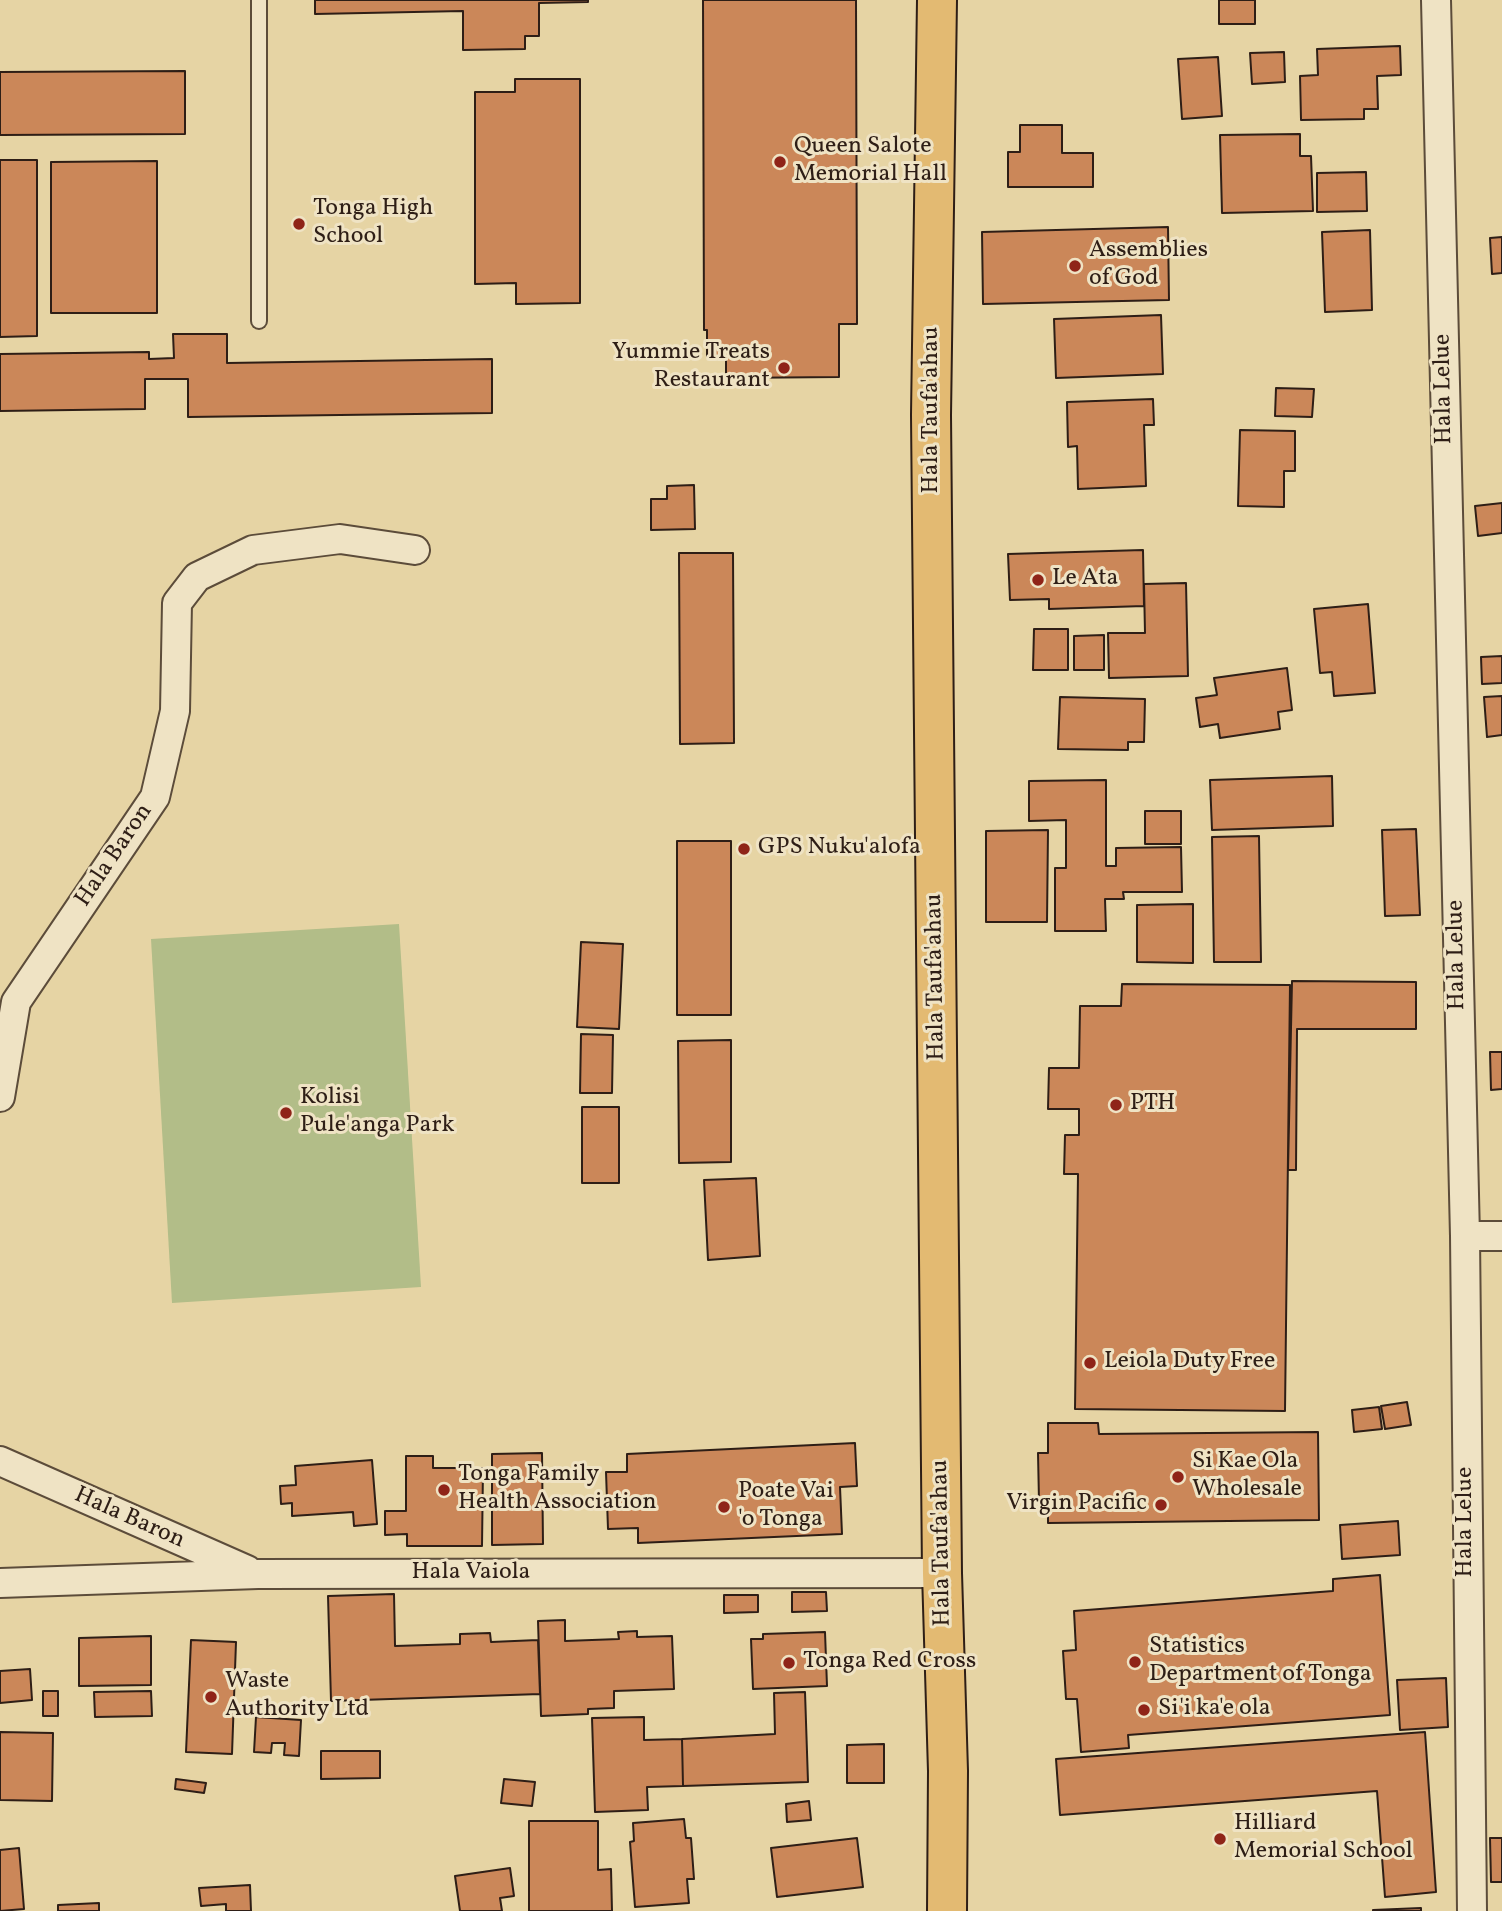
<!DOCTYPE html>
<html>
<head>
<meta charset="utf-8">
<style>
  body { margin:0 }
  canvas { display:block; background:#e6d4a4 }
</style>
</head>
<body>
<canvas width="1502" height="1911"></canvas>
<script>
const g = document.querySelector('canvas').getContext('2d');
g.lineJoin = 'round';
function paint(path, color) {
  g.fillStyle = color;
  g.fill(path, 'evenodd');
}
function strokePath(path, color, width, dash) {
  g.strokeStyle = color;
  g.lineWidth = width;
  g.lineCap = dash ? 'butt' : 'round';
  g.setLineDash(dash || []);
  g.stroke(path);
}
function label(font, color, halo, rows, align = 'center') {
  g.font = font + ' Vollkorn,serif';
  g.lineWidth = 6;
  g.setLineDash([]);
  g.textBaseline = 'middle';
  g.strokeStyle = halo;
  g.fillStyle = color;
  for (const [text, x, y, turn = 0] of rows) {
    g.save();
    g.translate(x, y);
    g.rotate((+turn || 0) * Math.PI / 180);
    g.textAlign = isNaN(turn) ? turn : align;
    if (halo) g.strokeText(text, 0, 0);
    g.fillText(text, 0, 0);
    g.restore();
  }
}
paint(new Path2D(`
  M399,924L421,1287L172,1303L151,939Z`), '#b2bd88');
const building = new Path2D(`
  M315,0H588V2L539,3V36H525V49L463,50V11L315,14Z
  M703,0H856L857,324H839V377L726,378V356H707V330H704Z
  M1219,0H1255V24H1219Z
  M1400,46L1401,75L1377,76L1378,109H1364V119L1301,120L1300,76L1318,75L1317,49Z
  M1284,52L1285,82L1252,84L1250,53Z
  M1218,57L1222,116L1182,119L1178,59Z
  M185,71V134L0,135V72Z
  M515,79H580V303L516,304V283L475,284V92H515Z
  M1020,125H1062V153H1093V187H1008V152H1020Z
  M1300,134V156H1311L1313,211L1222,213L1220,135Z
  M0,160H37V336L0,337Z
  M157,161V313H51V162Z
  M1366,172L1367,211L1317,212V173Z
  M1168,227L1169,300L983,304L982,232Z
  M1370,230L1372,310L1325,312L1322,232Z
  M1502,237V273L1492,274L1490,238Z
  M1161,315L1163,374L1056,378L1054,319Z
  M173,334H227V363L492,359V413L188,417V379H145V409L0,411V354L149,352V359L174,358Z
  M1276,388L1314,389L1312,417L1275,416Z
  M1153,399L1154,425H1144L1146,486L1078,489L1077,446L1068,447L1067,402Z
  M1240,430L1295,431V471H1284V507L1238,506Z
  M694,485L695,529L651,530V499H667V486Z
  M1502,503V533L1478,536L1475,506Z
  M1143,550L1144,606L1049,609V599L1010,600L1008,554Z
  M679,553H733L734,743L680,744Z
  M1186,583L1188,676L1109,678L1108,633H1145L1144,584Z
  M1368,604L1375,693L1334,696L1332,672L1320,673L1314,609Z
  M1034,629H1068V670H1033Z
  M1104,635V670H1074V636Z
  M1502,656V683L1482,684L1481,657Z
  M1287,668L1292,710L1278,712L1280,729L1220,738L1218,724L1200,727L1196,698L1217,695L1214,678Z
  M1502,696V735L1487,737L1484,697Z
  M1060,697L1145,699L1144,742H1128V750L1058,749Z
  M1332,776L1333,826L1212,830L1210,780Z
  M1106,780V866H1116V848L1181,847L1182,892H1123L1124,899H1105L1106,931H1055V868H1066V820L1029,821V781Z
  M1145,811H1181V844H1145Z
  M1416,829L1420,915L1385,916L1382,830Z
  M1048,830L1047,922H986V831Z
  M1259,836L1261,962H1214L1212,837Z
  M677,841H731V1015H677Z
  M1193,904V963L1137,962V905Z
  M581,942L623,944L619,1029L577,1027Z
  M1292,981L1416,982V1029H1297L1296,1170H1288Z
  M1122,984L1290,985L1285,1411L1075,1409L1078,1174H1064L1065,1135H1079V1109H1048L1049,1068H1079L1080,1006H1121Z
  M581,1034L613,1035L612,1093H580Z
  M731,1040V1162L679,1163L678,1041Z
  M1490,1052H1502V1089L1491,1090Z
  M582,1107H619V1183H582Z
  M756,1178L760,1256L708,1260L704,1180Z
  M1407,1402L1411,1425L1385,1429L1381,1406Z
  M1379,1407L1382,1429L1354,1432L1352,1410Z
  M1048,1423H1098L1099,1434L1318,1432L1319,1520L1048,1523V1501H1039L1038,1453H1048Z
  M855,1443L857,1486L840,1487L842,1534L638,1543V1528L608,1529L606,1472H627V1454Z
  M542,1453L543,1544L492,1545V1454Z
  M406,1456H433V1468H483L482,1546H407V1534L385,1535V1511H406Z
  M372,1460L377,1524L354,1526L353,1512L292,1516V1503L281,1504L280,1486L296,1485L295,1466Z
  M1398,1521L1400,1555L1342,1559L1340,1525Z
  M1380,1575L1390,1715L1128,1735L1129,1748L1081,1752L1077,1699H1066L1063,1651L1076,1650L1074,1611L1333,1591V1579Z
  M792,1592H826L827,1611L792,1612Z
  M394,1594L395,1646L460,1644V1634L490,1633L491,1642L538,1640L540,1694L331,1701L328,1596Z
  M724,1595H758V1612L724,1613Z
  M565,1620V1641L619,1639L618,1632L637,1631V1637L672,1636L674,1689L614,1691V1708L588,1709V1714L541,1716L538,1621Z
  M825,1632L827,1686L753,1689L751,1639H763V1634Z
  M151,1636V1685L79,1686V1638Z
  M191,1640L236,1642L232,1754L186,1752Z
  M30,1669L32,1700L0,1703V1671Z
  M1446,1678L1448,1727L1400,1730L1397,1680Z
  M43,1691H58V1716H43Z
  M151,1691L152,1716L95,1717L94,1692Z
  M805,1692L808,1782L683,1786L682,1739L775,1734L774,1693Z
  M256,1717L301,1720L299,1756L284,1755L285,1743H272L271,1753L254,1752Z
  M644,1717V1740L682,1739L683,1786L647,1787L648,1810L595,1812L592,1718Z
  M0,1732L53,1733L52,1801L0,1800Z
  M1425,1732L1436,1892L1385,1897L1377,1791L1060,1815L1056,1759Z
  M884,1744V1783H847V1745Z
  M321,1751H380V1778L321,1779Z
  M176,1779L206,1783L204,1793L175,1789Z
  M504,1779L535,1782L532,1806L501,1803Z
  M809,1801L811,1820L787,1822L786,1804Z
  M684,1819L686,1838H691L694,1879H687L689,1903L635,1907L630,1842L634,1841L633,1823Z
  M529,1821H598V1870L611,1869L612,1911H529Z
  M857,1838L863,1887L777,1897L771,1848Z
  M1490,1838H1502V1882H1491Z
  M19,1848L24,1909L0,1911V1850Z
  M510,1868L514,1896L500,1898L502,1911H460L455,1876Z
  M250,1885L251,1911H226V1904L201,1906L199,1888Z
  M99,1903V1911H58V1905Z
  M1421,1908V1911H1373V1910Z`);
paint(building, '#cb8759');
strokePath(building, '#2e1e16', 2);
const lane = new Path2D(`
  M259,321V0`);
const street = new Path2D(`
  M1436,0L1465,1236L1472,1911
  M0,1097L16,1002L155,797L175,711L177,603L197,577L253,550L340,539L415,550
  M1465,1236H1502
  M0,1461L247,1570
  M0,1583L258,1574L942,1573`);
const primary = new Path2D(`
  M937,0L931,415L942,1573L948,1771L947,1911`);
strokePath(lane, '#5c4c3a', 18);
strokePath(street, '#5c4c3a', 32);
strokePath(primary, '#2e1e16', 42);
strokePath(lane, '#efe3c4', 14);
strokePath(street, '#efe3c4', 28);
strokePath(primary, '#e3ba72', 38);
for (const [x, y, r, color] of [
  [780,162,7,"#8f2418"],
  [299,224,7,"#8f2418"],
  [1075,266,7,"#8f2418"],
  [784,368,7,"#8f2418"],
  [1038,580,7,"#8f2418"],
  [744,849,7,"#8f2418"],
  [1116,1105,7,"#8f2418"],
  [286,1113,7,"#8f2418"],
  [1090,1363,7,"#8f2418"],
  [1178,1477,7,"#8f2418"],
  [444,1490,7,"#8f2418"],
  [1161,1505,7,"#8f2418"],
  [724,1507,7,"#8f2418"],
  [1135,1662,7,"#8f2418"],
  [789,1663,7,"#8f2418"],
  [211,1697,7,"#8f2418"],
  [1144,1710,7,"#8f2418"],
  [1220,1839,7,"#8f2418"]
]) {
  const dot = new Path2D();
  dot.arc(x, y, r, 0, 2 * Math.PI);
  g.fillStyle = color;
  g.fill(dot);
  strokePath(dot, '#efe3c4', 2.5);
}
label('24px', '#2e1e16', '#efe3c4', [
  ["Queen Salote",794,148],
  ["Memorial Hall",794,176],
  ["Tonga High",313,210],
  ["School",313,238],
  ["Assemblies",1089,252],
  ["of God",1089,280],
  ["Yummie Treats",770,354,"right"],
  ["Restaurant",770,382,"right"],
  ["Le Ata",1052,580],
  ["GPS Nuku'alofa",758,849],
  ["Kolisi",300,1099],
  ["Pule'anga Park",300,1127],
  ["PTH",1130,1105],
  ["Leiola Duty Free",1104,1363],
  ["Si Kae Ola",1192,1463],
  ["Wholesale",1192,1491],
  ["Tonga Family",458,1476],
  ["Health Association",458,1504],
  ["Poate Vai",738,1493],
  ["'o Tonga",738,1521],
  ["Virgin Pacific",1147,1505,"right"],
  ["Statistics",1149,1648],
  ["Department of Tonga",1149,1676],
  ["Tonga Red Cross",803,1663],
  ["Waste",225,1683],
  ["Authority Ltd",225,1711],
  ["Si'i ka'e ola",1158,1710],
  ["Hilliard",1234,1825],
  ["Memorial School",1234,1853]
], 'left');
label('24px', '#2e1e16', '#efe3c4', [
  ["Hala Lelue",1445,389,-91],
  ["Hala Taufa'ahau",933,410,-90],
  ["Hala Baron",115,856,-56],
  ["Hala Lelue",1458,955,-91],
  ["Hala Taufa'ahau",937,977,-91],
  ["Hala Baron",129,1519,24],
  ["Hala Lelue",1467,1522,-90],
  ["Hala Taufa'ahau",943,1543,-91],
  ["Hala Vaiola",471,1574]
]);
</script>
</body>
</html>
